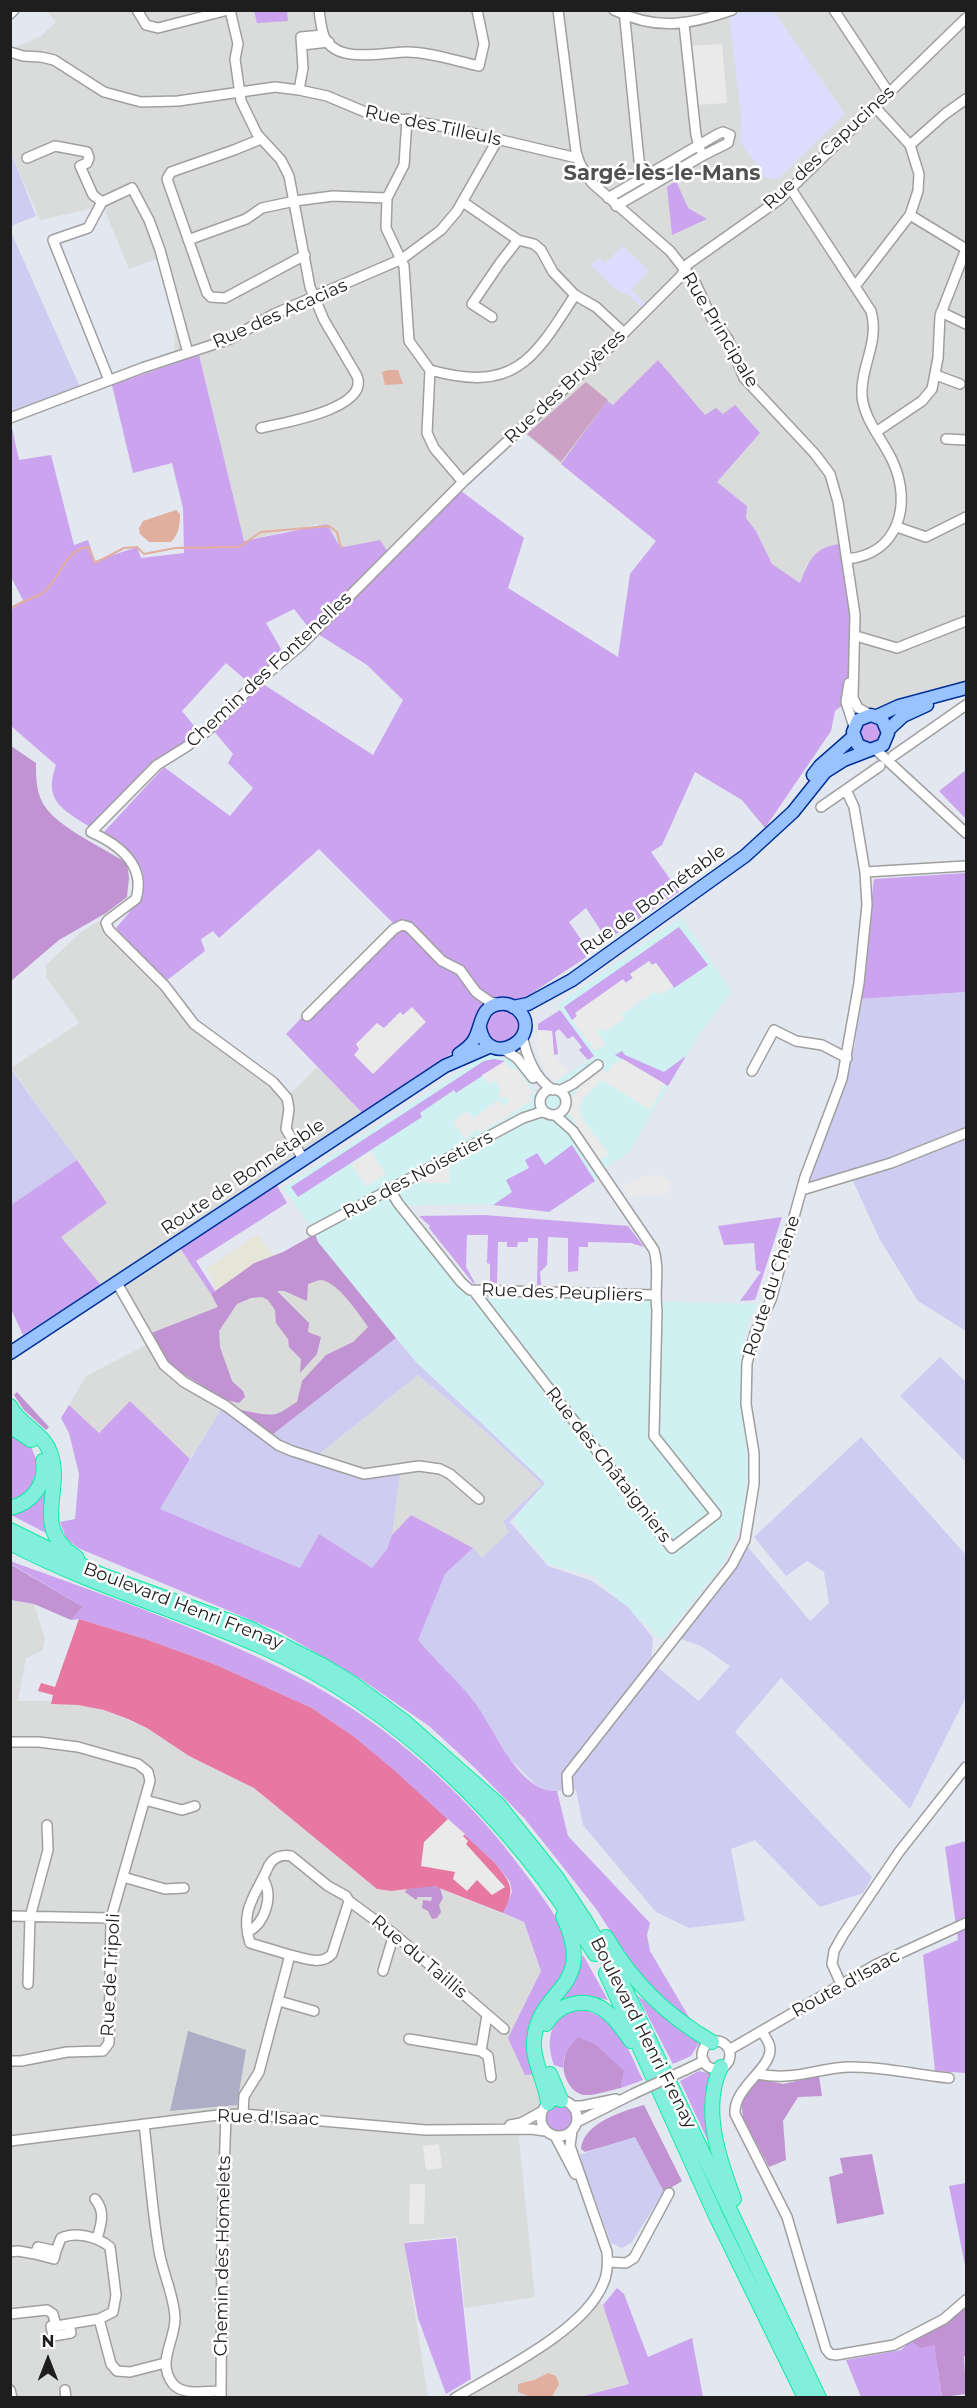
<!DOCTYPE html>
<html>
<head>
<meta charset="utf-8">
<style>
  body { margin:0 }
  #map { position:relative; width:977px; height:2408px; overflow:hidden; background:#e2e7f0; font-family:Montserrat,sans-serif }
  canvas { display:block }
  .frame { position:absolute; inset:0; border:12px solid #1e1e1e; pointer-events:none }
  .north { position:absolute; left:18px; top:2330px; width:60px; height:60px; -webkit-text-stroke:4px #fff; paint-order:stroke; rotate:0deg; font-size:16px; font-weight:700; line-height:24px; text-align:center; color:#1e1e1e }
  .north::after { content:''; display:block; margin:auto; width:21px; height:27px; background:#1e1e1e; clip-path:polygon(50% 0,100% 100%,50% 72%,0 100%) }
</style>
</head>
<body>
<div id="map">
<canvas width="977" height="2408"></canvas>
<div class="frame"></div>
<div class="north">N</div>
</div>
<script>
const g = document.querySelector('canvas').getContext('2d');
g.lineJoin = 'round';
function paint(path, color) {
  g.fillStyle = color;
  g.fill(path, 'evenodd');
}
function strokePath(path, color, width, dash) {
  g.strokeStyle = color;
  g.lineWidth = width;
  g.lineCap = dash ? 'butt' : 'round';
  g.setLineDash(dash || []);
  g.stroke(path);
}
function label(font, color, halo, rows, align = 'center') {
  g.font = font + ' Montserrat,sans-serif';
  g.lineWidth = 5;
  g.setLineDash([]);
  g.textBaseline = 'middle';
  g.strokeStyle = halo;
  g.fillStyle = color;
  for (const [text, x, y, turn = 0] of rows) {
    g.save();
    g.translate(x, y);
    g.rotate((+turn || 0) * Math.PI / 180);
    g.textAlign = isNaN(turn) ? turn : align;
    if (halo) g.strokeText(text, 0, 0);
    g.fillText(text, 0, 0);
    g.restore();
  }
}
paint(new Path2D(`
  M46,10L966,11V682L881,710L864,708L858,702L856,695L859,648L854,592L807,563L800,583L772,564L756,531L746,518V505L717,482L759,433L723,414L705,416L613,405L607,402L561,464L523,432L391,558L344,547L339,545L334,534L317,524L244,541L199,355L194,345L174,352L175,332L159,258L129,269L103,206L40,220L11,153L10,50L41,36L56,22Z
  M108,920L106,923L194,1024L287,1097L317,1067L366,1117L176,1244L220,1306L318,1242L396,1338L266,1438L223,1406L190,1459L130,1401L99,1433L69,1405L86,1376L150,1343L117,1283L105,1290L61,1237L107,1203L11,1068L79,1023L46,977V965L80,933L97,922Z
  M418,1375L477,1424L542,1484L503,1520L510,1532L482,1559L411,1515L392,1535L399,1475L360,1476L312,1460Z
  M10,1600L34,1604L45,1638L43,1650L26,1658L18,1701H51V1703L78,1705L104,1710L147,1728L189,1756L254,1788L377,1889L391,1891L433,1886L524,1922L541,1971L508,2038L542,2074L545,2098L539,2105L541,2112L518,2129L535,2297L465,2308L457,2236L404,2242L428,2397H11Z
  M592,2297L603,2305L630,2384L580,2397L448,2398L540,2343L563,2327Z`), '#dadcdc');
paint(new Path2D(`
  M681,917L732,992L702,1030L628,1153L600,1171L595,1181L549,1212L485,1204L410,1205L403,1209L473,1290L470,1304L482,1297L757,1304L746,1330L741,1356V1393L748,1468L741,1526L721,1567L662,1640L593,1576L549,1565L513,1521L545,1483L416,1362L318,1242L314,1231L283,1188L482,1057L493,1055L510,1059L538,1093L594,1057L557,1005Z`), '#d0f1f2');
paint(new Path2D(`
  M746,11H774L845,114L778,179L766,178L740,142L741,113L729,16Z
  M623,246L649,271L631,290L646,304L642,308L629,295L616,290L591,265L599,258L605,263Z`), '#dddcff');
paint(new Path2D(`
  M188,2031L246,2050L237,2105L170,2111Z`), '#adadc5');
paint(new Path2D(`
  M11,153L36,216L11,226H10Z
  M10,230L80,387L10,414Z
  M966,992V1331L918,1301L880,1240L852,1179L805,1193L855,1046L859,999Z
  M10,1068L77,1160L11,1205H10Z
  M396,1338L416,1362L545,1483L510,1522L548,1566L592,1581L628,1607L653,1638L651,1662L699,1701L730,1666L701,1646L678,1638L747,1546L810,1621L829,1603L824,1572L807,1561L786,1576L754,1537L861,1437L966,1555V1697L910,1809L781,1678L735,1732L872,1877L863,1893L820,1907L755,1840L731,1849L745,1921L689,1928L656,1912L583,1825L576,1790L550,1791L536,1785L509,1758L473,1700L417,1640L445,1574L473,1548L482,1558L509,1532L503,1521L542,1484L477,1424L418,1375L313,1459L360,1476L400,1475L392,1535L387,1549L372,1568L319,1534L300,1568L160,1509L223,1406L266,1437Z
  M940,1357L966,1382V1462L900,1396Z
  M630,2137H635L664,2192L632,2242L622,2248L611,2243L579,2155Z`), '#cfccf1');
paint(new Path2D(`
  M254,11H287L288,21L257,23Z
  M676,181L688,208L707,219L672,235L667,187Z
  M199,355L244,541L327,524L339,545L344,547L380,540L388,552L312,632L294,609L266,623L285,656L248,682L226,663L182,711L199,732L151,763L90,827C62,809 43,801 56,765L11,726L10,611L23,600L11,577V423L19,460L51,455L74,545L88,540L95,561L137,547L141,558L184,553L183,508L172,463L133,473L112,385Z
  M658,360L705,415L716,408L723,414L735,405L760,433L717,482L747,506L746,518L756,531L772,564L800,583C811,554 817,546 847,543L859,648L856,695L835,711L831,731L765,828L742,800L695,772L662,845L651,852L679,892L607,940L586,908L569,922L591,954L520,1001C506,996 485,999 477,1014C473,1023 473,1032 468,1041L366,1117L286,1034L393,923L319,849L219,938L213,931L201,939L205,951L166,981L116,928C157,884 152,865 104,832L164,767L230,816L253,788L228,763L233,754L213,730L263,684L373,755L403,700L367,665L318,634L391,558L461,491L524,538L508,588L618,657L630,574L656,541L561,464L607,401L613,405Z
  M863,720L881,723L882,741L865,746L857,727Z
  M966,770V819L939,791Z
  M966,873V992L859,999L874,879Z
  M679,927L708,965L674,988L656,963L631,975L633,978L625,983L623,980L576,1013L578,1016L572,1020L564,1007Z
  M498,1008L510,1009L521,1024L515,1040L497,1044L485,1032C485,1019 487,1016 498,1008Z
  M560,1010L594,1056L588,1060L579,1050L582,1047L573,1036L568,1039L559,1029L555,1032L558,1054L554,1055L552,1031L538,1030V1024Z
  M622,1051L625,1055L664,1072L686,1056L668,1086L615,1055Z
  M494,1059L505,1061L456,1093L454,1090L420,1113L422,1117L298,1197L291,1187L484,1061Z
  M572,1145L595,1181L549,1212L493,1205L512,1192L506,1180L529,1168L525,1160L537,1153L545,1165Z
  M77,1160L107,1203L61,1237L101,1285L23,1335L11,1309V1205Z
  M276,1184L287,1203L196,1261L215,1291L211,1294L179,1247Z
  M484,1215L628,1226L644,1247L631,1243L588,1242V1247H579L578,1271L568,1272V1238L548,1237L547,1265L540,1272L541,1285H537L538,1238H528V1242H518L517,1247H507V1242H498L497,1283H490V1264L487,1263L488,1235H467L466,1267L475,1283H473L429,1228L430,1226L419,1216Z
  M782,1217L755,1300L740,1301L761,1272L756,1270L754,1243L724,1245L718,1226Z
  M130,1401L190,1459L160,1509L300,1568L319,1534L372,1568L387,1549L392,1535L411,1515L473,1548L445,1574L418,1640C435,1660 455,1678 472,1699C493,1724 517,1793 557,1791L568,1836L650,1923L647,1935L650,1951L693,2024L646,1987L597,1910L525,1819L476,1769L429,1726L361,1679L280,1632L78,1548L66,1538L60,1522L75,1519L79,1474L69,1433L61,1418L69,1405L99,1433Z
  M10,1432L31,1447L39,1465L38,1474L28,1495L10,1505Z
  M48,1474L50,1535L11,1515L10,1512Z
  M10,1561C112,1598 217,1633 313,1685C385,1724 465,1793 514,1859C529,1879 559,1916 566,1939C574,1969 558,1985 543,2009C540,2013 534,2019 533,2024C531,2036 536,2061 537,2074L525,2075L508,2038L541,1971L524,1922L503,1913L512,1892L510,1882L495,1863L353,1736L312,1708L214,1664L148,1640L79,1619L71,1620L83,1607L11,1564Z
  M966,1841V2073L935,2071L923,1955L958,1940L945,1847Z
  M583,1955L608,2000L585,1995L558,2003L578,1970Z
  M637,1995L699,2043L691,2056L673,2064Z
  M582,2009C621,2021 626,2046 643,2080L621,2088L624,2071L564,2057L563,2068L554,2065C544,2037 551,2015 582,2009Z
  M699,2071L711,2074L708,2141L680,2081Z
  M546 2119a13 13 0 1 1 26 0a13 13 0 1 1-26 0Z
  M966,2183V2270L949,2186Z
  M456,2238L471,2379L446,2394L418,2318L404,2243Z
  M617,2288L624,2294L648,2357L692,2338L703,2397H580L629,2384L603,2305Z
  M911,2341L934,2345L942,2397H861L846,2360L901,2350Z`), '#cba3ef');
paint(new Path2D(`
  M11,746L36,763C36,778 36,795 46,808C60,828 105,849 127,863L129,878L127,897L106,913L59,940L11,981Z
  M315,1234L318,1242L396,1338L268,1438L223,1406C239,1408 262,1417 276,1414C283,1412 291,1405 297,1402L302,1381L326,1355L353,1342L368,1327C359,1314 338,1282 321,1280C317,1280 312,1283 308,1284L307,1301L284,1291H277L309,1323L308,1332L321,1337L317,1354L300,1373L301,1359L289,1347L288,1339L276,1323L275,1310L268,1300L262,1297L251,1298L237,1304L219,1331L220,1347L232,1381L243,1391L245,1397L239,1403L217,1398L206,1388L169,1365L146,1335L218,1307L211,1294L254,1263L283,1252Z
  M17,1392L49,1427L46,1430L24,1410L14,1395Z
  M10,1564L83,1607L71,1620L34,1604L11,1600Z
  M425,1886H433L440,1888L443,1898L439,1905L441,1912L437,1918L432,1919L428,1911L422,1908L423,1900L431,1901L432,1897H418L416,1900L405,1892L407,1889Z
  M578,2037L596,2045L624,2071L621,2088C610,2090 595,2096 584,2095C568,2092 560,2070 565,2057C567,2049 573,2043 578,2037Z
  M819,2076L822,2096L798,2097L783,2121L786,2160L769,2167L743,2118L741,2101L759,2079L783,2084Z
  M644,2105L682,2181L664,2192L635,2137L585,2152L581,2149C583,2123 623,2111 644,2105Z
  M872,2154L884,2214L837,2224L829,2177L843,2173L840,2158Z
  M966,2307V2355L964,2357L966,2394L942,2397L934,2345L920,2348L911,2341Z`), '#c193d3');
paint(new Path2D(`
  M586,382L608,400L561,462L527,434Z`), '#cba1c4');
paint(new Path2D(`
  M79,1619L148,1640L214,1664L312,1708L353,1736L395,1771L495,1863C511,1884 516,1888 503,1913L434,1886L391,1891L377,1889L254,1788L189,1756L147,1728L128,1719L104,1710L78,1705L51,1704L53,1695L38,1691L41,1683L55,1687Z`), '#e778a2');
paint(new Path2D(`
  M722,44L727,103L697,105L691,46Z
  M649,961L652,965L656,963L673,986L660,995L656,991L622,1014L625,1018L604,1032L601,1028L597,1031L606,1044L595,1051L572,1020L577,1016L575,1013L623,979L626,983L633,978L630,974Z
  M412,1007L426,1022L373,1074L354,1055L359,1049L356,1044L377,1023L384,1028L400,1012L403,1015Z
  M538,1030L552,1031L554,1055L570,1072L556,1081L542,1065L536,1045Z
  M623,1059L665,1084L650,1110L602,1080L583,1099L579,1109L583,1120L607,1151L608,1155L599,1160L567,1110L569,1102L583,1081L600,1067L607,1073L612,1065Z
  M505,1061L511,1069L513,1068L518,1071L534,1093L529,1096L532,1100L508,1117L481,1132L478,1129L465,1139L453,1121L467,1111L473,1118L499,1100L503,1106L509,1102L506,1097L502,1099L497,1093L501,1090L495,1080L488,1084L482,1075Z
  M371,1151L386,1174L366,1187L351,1164Z
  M449,1164L450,1183H424L421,1180Z
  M651,1174L656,1177L659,1174L673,1183L666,1195L637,1196L631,1199L622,1186Z
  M448,1819L465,1834L463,1836L468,1841L466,1844L505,1887L492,1895L477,1880L467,1891L453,1879L455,1872L421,1866L424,1842Z
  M439,2144L442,2168L426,2170L423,2146Z
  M410,2184H425L424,2224H409Z`), '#eaeaea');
paint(new Path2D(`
  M257,1235L274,1255L254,1263L215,1291L212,1277L206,1269Z`), '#e5e6d7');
paint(new Path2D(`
  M388,370H398L403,384L385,385L382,372Z
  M176,510L180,514C180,525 179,534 171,542H149L140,534L139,528L143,521Z
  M548,2373L556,2376L559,2384L552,2397H530L518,2392V2384L534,2380Z`), '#e2af9e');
strokePath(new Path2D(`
  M10,609C21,600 37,598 44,592C60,579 64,550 88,547L95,563L124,548L137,547L144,554L175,548L239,547L261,532L329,526L337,532L341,548`), '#e2af9e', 2);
const minor = new Path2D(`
  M137,10L146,25L158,28L228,10
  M230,10L238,44L235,59L241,101L257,134L281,160L289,176L310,287L324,320L357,376C370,409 282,423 261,428
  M319,10C320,18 321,26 323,33C332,66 383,52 407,52C430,52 456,61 479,66L484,44L477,10
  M558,10L576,152L580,164L592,183L670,251L696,284L711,317L728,339L744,378L815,454L830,474L838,502L855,615L853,698L858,708L871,715
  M614,10C657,31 689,25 732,10
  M624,10L639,160L645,179
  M834,10L889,93
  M10,14L14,10
  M684,24L696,135L700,149
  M302,45L329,42
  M10,52L23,56L41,57L54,60L104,92L141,102L178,101L275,87L299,90L327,96L370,114L446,127L577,158
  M299,90L303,68L301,37L323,35
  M407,119L404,165L387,198L386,228L404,266L409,341L430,370L427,433L434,448L463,482
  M261,139L234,150L171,172L167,179L207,293L211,297L225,298L305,255
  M910,145L945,114L966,99
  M27,158L55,146L87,152L89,158L87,163L80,166L93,195L102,202
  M791,189L871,311C880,343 860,366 862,396C864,420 883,440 893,462C912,504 899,554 847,559
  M608,198L718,134L723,132L730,135L728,143L702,156L616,206
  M463,202L518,240L534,244L541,250L553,272L575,295L596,307L624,333
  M910,215L966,249
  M188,240L246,219L262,208L295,201L333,196L387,198
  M856,285L910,215L918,191L919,174L910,145L875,107
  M941,312L966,324
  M492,317L472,304L500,263L518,240
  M430,370C514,393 533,361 575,295
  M936,375L960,384
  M109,380L53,240L88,228L102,202L132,188L149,220L160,250L188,353
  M10,418L142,368L230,339L274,314L402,259L441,230L457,211L498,139
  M876,432L922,401L932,389L938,358L940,316L966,249
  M946,439L966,440
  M897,527L926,537L966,517
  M856,636L897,648L966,621
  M849,683L846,702L854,727
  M875,749L966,833
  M893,756L966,705
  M821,807L880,766
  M865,872L966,866
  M307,1016L394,929L402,925L409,927L442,961L460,970L476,992L490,1002L500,1004
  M522,1036C527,1056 534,1078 553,1090
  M503,1049L517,1058L533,1078
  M752,1071L774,1030L796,1041L822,1045L847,1058
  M540 1102a13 13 0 1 1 26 0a13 13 0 1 1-26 0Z
  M559,1091L573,1084L598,1065
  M303,1159L286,1129L289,1109L287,1098L273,1082L194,1024L165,986L109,930L106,923L108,920L136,899C146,866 120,845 91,832L157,765L186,747L206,732L248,690L300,646L463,482L612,345L681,276L688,264L780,199L966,18
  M390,1190L398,1203L461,1282L470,1290L655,1295
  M802,1190L891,1163L966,1133
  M312,1231L523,1118L541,1112L547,1113
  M117,1283L164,1365L184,1382L226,1406L278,1445L292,1451L364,1474L419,1466L440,1469L450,1474L479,1499
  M473,1290L672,1548L716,1514L654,1436L657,1310C654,1290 660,1269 654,1250L573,1131L555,1115
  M10,1742H39L78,1747L138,1764L148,1772L150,1781L111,1918L109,2043L103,2051L67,2052L21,2061H10
  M568,1791L567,1775L732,1565L745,1540L754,1484V1453L746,1404L747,1363L755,1333L771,1300L805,1177L842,1079L859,983L867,905L865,872L854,807L846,790
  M145,1800L182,1810L195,1806
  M123,1877L165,1889L184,1888
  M349,1901L394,1934L504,2029
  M10,1916L111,1918
  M248,1932C265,1923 274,1896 263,1879
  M383,1971L394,1934
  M28,1984L30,1917L48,1850L47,1825
  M841,1984L832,1964L834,1951L843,1935L899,1852L966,1767
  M279,2001L314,2011
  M762,2032C765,2037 770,2042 770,2049C771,2069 733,2088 735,2114L787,2217L826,2349L830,2354L836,2355L894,2345L944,2319L966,2300
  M409,2039L481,2051L488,2056L491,2077
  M702 2055a14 14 0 1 1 28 0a14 14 0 1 1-28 0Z
  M729,2050L877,1964L966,1923
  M481,2051L487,2015
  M685,2070L704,2061
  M757,2074C795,2081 813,2069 848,2067C883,2066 915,2075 949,2078
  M541 2118a18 18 0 1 1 36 0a18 18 0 1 1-36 0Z
  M572,2106H582L616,2099
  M243,2114L244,2096L259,2072L290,1955C305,1958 321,1966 332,1954L349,1901L346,1896L328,1886L291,1856C282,1854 274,1857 269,1865C257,1894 239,1909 250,1943L290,1955
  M577,2122L633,2094
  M144,2124C149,2166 152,2210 159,2251C163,2274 174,2295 175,2318C175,2342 156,2362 173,2384C183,2396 206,2391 221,2391
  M510,2125L521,2123L541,2112
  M555,2136L575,2174
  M10,2141L218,2115L243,2114L425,2130L531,2129L545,2131
  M95,2199C106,2212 101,2224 97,2239
  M10,2252L18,2251L35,2254L38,2247L56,2251L61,2238C75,2231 98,2237 110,2247L116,2295L113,2312L99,2319L56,2326L53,2314L47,2310L10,2314
  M35,2254L54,2259L56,2251
  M608,2262L626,2263L634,2258L669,2193
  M99,2319L111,2364L117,2371L130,2372L165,2363
  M56,2326H51L53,2336L71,2333L69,2324
  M10,2390L12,2398
  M65,2390L66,2398
  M221,2398L222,2235L226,2114
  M455,2398C498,2372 584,2331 603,2284C608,2274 608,2263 607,2252L570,2146L572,2131`);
const major = new Path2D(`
  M877,716L899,706L966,688
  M888,730L903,716L927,705
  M813,775L820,766L853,737
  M513,1007L528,1004L572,980L745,856L793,812L825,772L844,760L883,745L888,733L882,719L871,715L858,720L853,732L858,745L870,750
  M459,1054C465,1050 472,1045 475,1038C482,1025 480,1006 500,1004C506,1003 512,1005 517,1009C547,1036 488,1072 480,1028
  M10,1353L445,1066L491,1046`);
const highway = new Path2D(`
  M10,1406C19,1425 42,1431 50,1452C65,1491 29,1527 77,1558
  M10,1426L31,1440
  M10,1508C32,1503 47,1484 43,1461
  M10,1530L102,1575L249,1628L324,1666L352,1683L405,1722L498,1804L557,1878L586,1922L626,1991L819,2398
  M10,1543C90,1585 176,1609 258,1645C401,1707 514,1824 595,1954
  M606,1937C633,1983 666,2015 712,2042
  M606,1973L715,2214L805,2398
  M546,2024C558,2003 587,1995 607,2012C617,2020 624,2031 631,2041
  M721,2067C701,2108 719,2159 734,2199
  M550,2074L561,2100
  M548,2103C546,2083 532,2060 534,2041C538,1986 598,1990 563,1916`);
strokePath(minor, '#9f9f9f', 12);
strokePath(major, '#003097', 15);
strokePath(highway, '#13eaa3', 16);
strokePath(minor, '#fff', 9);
strokePath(major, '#98c3ff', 12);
strokePath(highway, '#82efdc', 14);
const minorBridge = new Path2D(`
  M633,2094L685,2070`);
strokePath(minorBridge, '#9f9f9f', 12, []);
strokePath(minorBridge, '#fff', 9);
label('18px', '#1e1e1e', '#fff', [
  ["Rue des Tilleuls",433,126,12],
  ["Rue des Capucines",829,148,-43],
  ["Rue des Acacias",280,314,-24],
  ["Rue Principale",720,330,59],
  ["Rue des Bruyères",565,387,-43],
  ["Chemin des Fontenelles",269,670,-43],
  ["Rue de Bonnétable",653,900,-36],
  ["Rue des Noisetiers",418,1175,-28],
  ["Route de Bonnétable",243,1177,-34],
  ["Route du Chêne",772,1286,-72],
  ["Rue des Peupliers",562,1293,2],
  ["Rue des Châtaigniers",608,1465,52],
  ["Boulevard Henri Frenay",183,1606,21],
  ["Rue du Taillis",419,1957,40],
  ["Rue de Tripoli",111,1975,-87],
  ["Route d'Isaac",846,1984,-29],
  ["Boulevard Henri Frenay",643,2033,63],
  ["Rue d'Isaac",268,2118,2],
  ["Chemin des Homelets",223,2256,-89]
]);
label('bold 21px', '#515151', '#fff', [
  ["Sargé-lès-le-Mans",662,174]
]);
</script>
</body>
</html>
